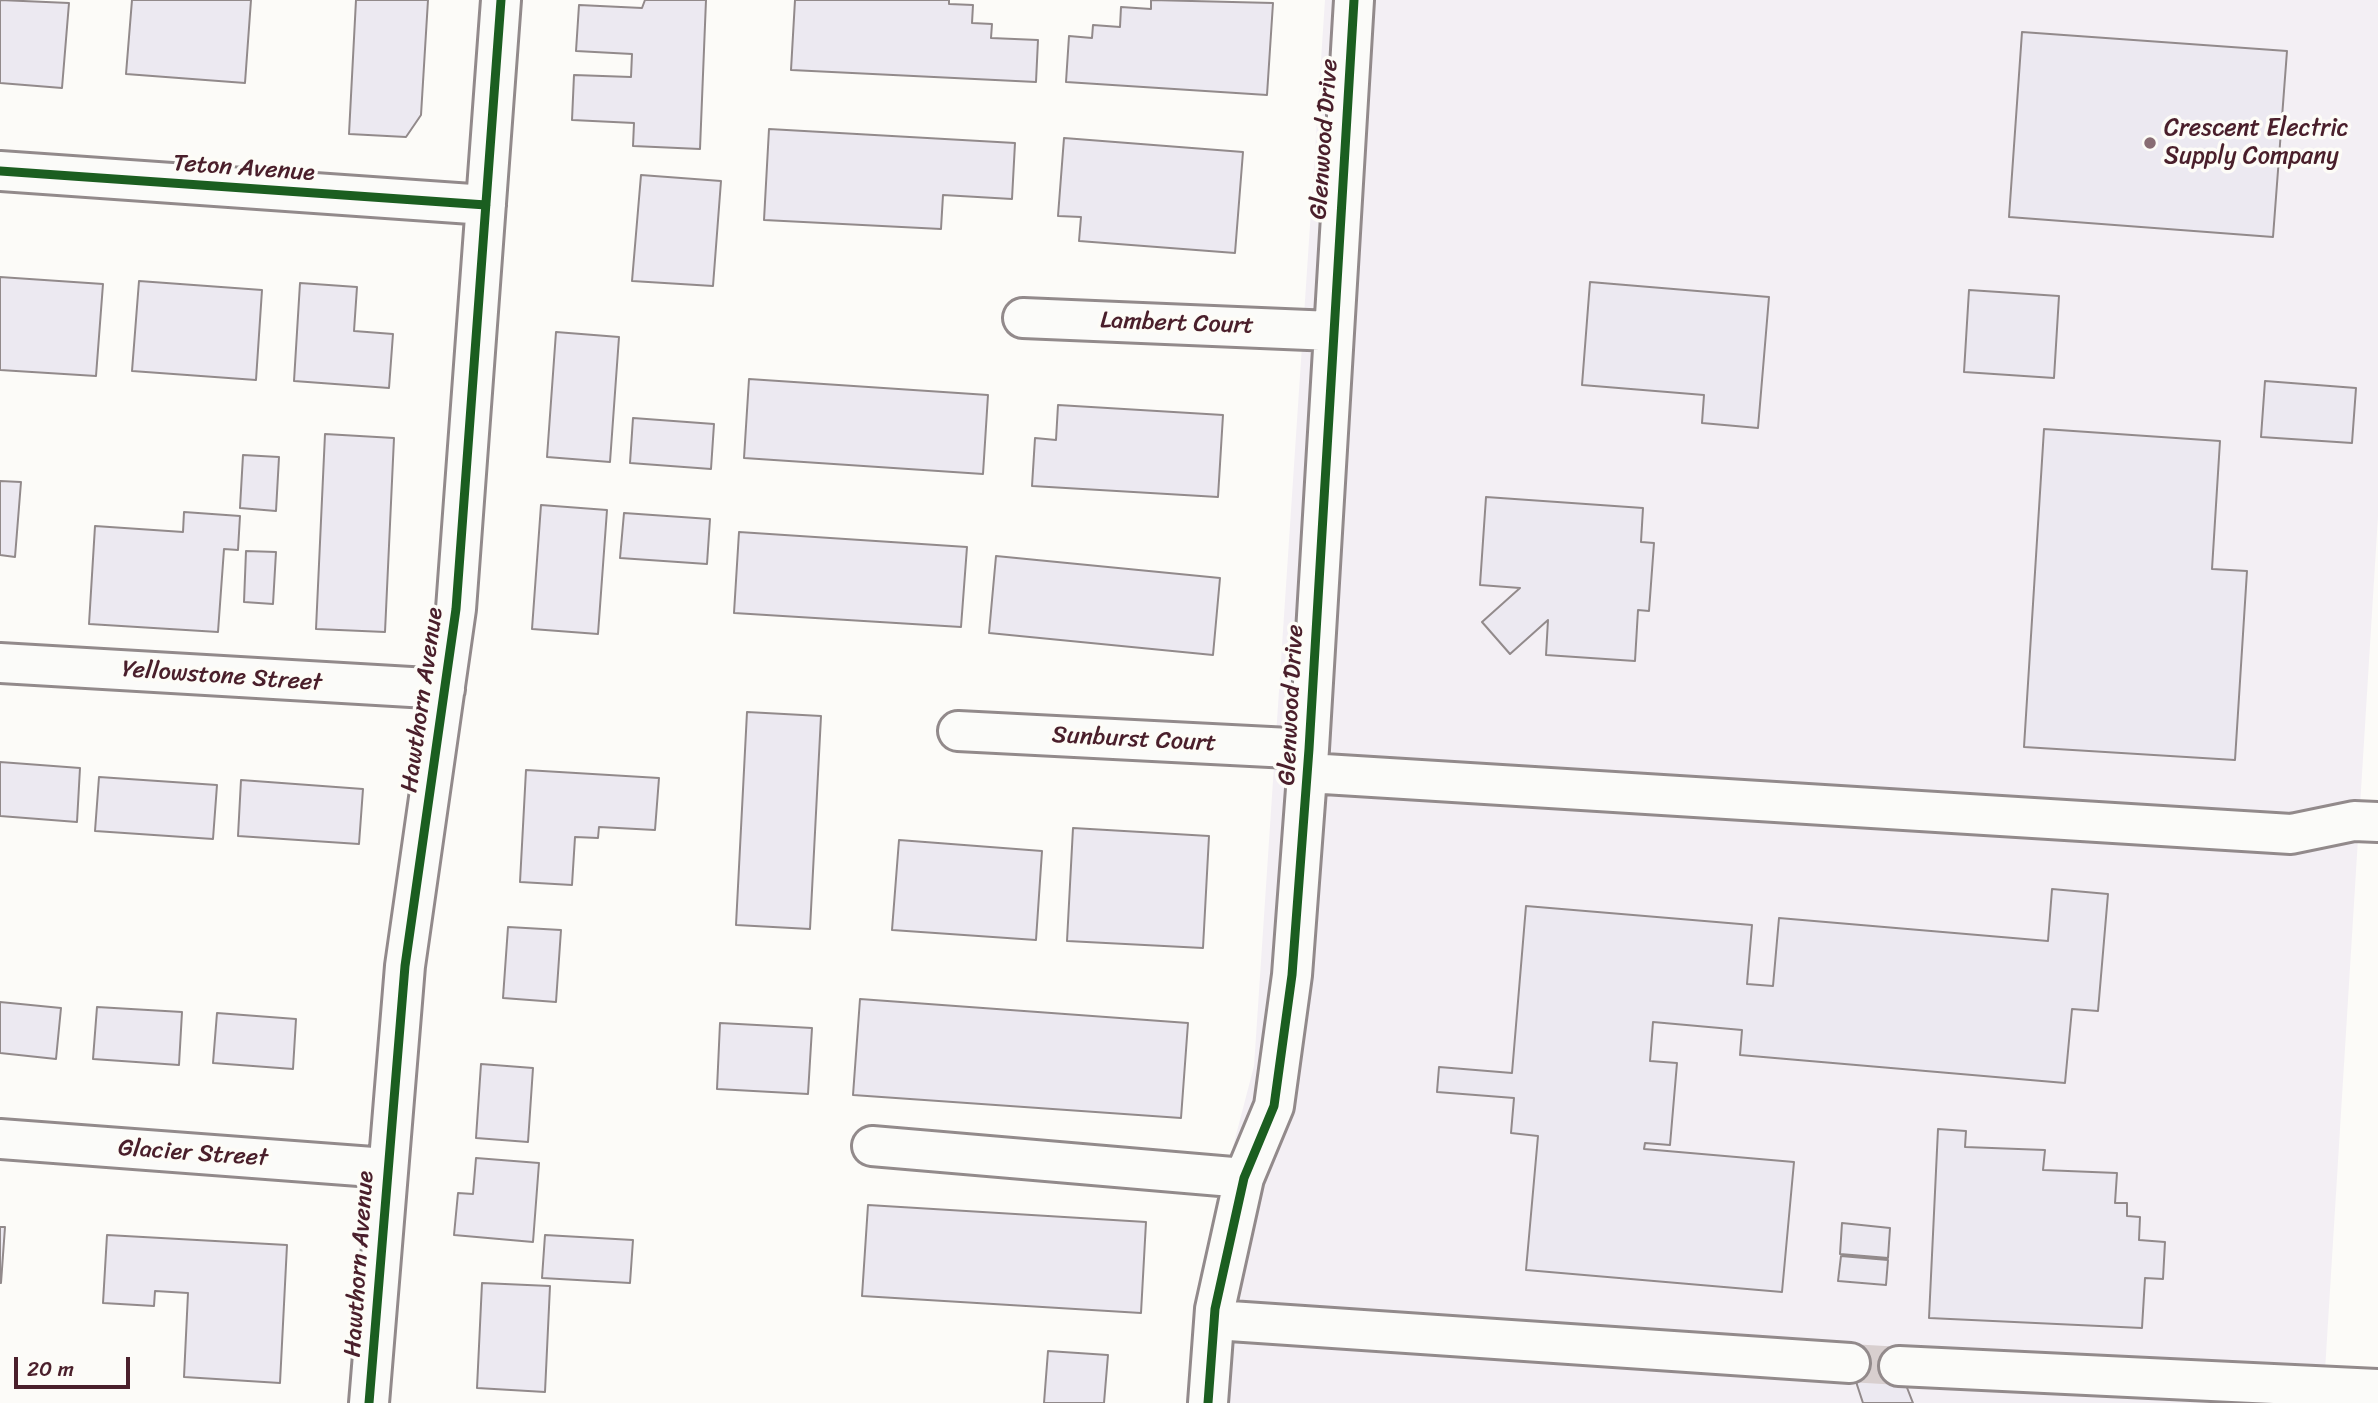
<!DOCTYPE html>
<html>
<head>
<meta charset="utf-8">
<style>
  body { margin:0 }
  #map { position:relative; width:2378px; height:1403px; overflow:hidden; background:#fcfbf8; font-family:Sriracha,sans-serif }
  canvas { display:block }
  .scale { position:absolute; left:14px; top:1357px; width:116px; height:32px; box-sizing:border-box; border:4px solid #4a1f2b; border-top:0; padding-left:9px; font-size:21px; line-height:24px; white-space:nowrap; color:#4a1f2b; -webkit-text-stroke:5px #fdfcf7; paint-order:stroke }
</style>
</head>
<body>
<div id="map">
<canvas width="2378" height="1403"></canvas>
<div class="scale">20 m</div>
</div>
<script>
const g = document.querySelector('canvas').getContext('2d');
g.lineJoin = 'round';
function paint(path, color) {
  g.fillStyle = color;
  g.fill(path, 'evenodd');
}
function strokePath(path, color, width, dash) {
  g.strokeStyle = color;
  g.lineWidth = width;
  g.lineCap = dash ? 'butt' : 'round';
  g.setLineDash(dash || []);
  g.stroke(path);
}
function label(font, color, halo, rows, align = 'center') {
  g.font = font + ' Sriracha,sans-serif';
  g.lineWidth = 7;
  g.setLineDash([]);
  g.textBaseline = 'middle';
  g.strokeStyle = halo;
  g.fillStyle = color;
  for (const [text, x, y, turn = 0] of rows) {
    g.save();
    g.translate(x, y);
    g.rotate((+turn || 0) * Math.PI / 180);
    g.textAlign = isNaN(turn) ? turn : align;
    if (halo) g.strokeText(text, 0, 0);
    g.fillText(text, 0, 0);
    g.restore();
  }
}
paint(new Path2D(`
  M1325,0H2378V516L2323,1403H1190L1200,1273L1254,1066Z`), '#f3eff4');
const building = new Path2D(`
  M0,0L69,3L62,88L0,83Z
  M132,0H251L245,83L126,74Z
  M356,0H428L421,115L406,137L349,134Z
  M645,0H706L700,149L633,146L634,123L572,120L574,75L631,77L632,54L576,51L579,5L642,8Z
  M795,0H949V4L973,5L972,23L992,24L991,38L1038,40L1036,82L791,70Z
  M1151,0L1273,3L1267,95L1066,82L1069,36L1092,38L1093,25L1120,27L1121,7L1151,9Z
  M2022,32L2287,51L2273,237L2009,217Z
  M769,129L1015,143L1012,199L943,195L941,229L764,220Z
  M1064,138L1243,152L1235,253L1079,241L1081,217L1058,216Z
  M641,175L721,181L713,286L632,281Z
  M0,277L103,284L96,376L0,370Z
  M139,281L262,290L256,380L132,371Z
  M1590,282L1769,297L1758,428L1702,423L1704,395L1582,385Z
  M300,283L357,287L354,331L393,334L389,388L294,381Z
  M1969,290L2059,296L2054,378L1964,372Z
  M556,332L619,337L610,462L547,457Z
  M749,379L988,395L983,474L744,458Z
  M2265,381L2356,388L2352,443L2261,437Z
  M1058,405L1223,415L1218,497L1032,486L1035,438L1056,440Z
  M633,418L714,424L711,469L630,463Z
  M2044,429L2220,441L2212,569L2247,571L2235,760L2024,747Z
  M325,434L394,438L385,632L316,629Z
  M243,455L279,457L276,511L240,508Z
  M0,481L21,482L15,557L0,555Z
  M1486,497L1643,508L1641,542L1654,543L1649,611L1638,610L1635,661L1546,655L1548,620L1510,654L1482,622L1520,588L1480,585Z
  M541,505L607,510L598,634L532,629Z
  M184,512L240,516L238,550L224,549L218,632L89,624L95,526L183,532Z
  M624,513L710,519L707,564L620,558Z
  M739,532L967,547L961,627L734,613Z
  M246,551L276,552L273,604L244,602Z
  M996,556L1220,578L1213,655L989,633Z
  M747,712L821,716L810,929L736,925Z
  M0,762L80,768L77,822L0,816Z
  M526,770L659,778L655,830L599,827L598,838L575,837L572,885L520,882Z
  M99,777L217,785L213,839L95,831Z
  M241,780L363,789L359,844L238,836Z
  M1073,828L1209,836L1203,948L1067,941Z
  M899,840L1042,851L1036,940L892,930Z
  M2052,889L2108,894L2098,1011L2072,1009L2065,1083L1740,1055L1742,1030L1653,1022L1650,1061L1677,1063L1670,1145L1645,1143L1644,1149L1794,1162L1782,1292L1526,1270L1538,1136L1511,1133L1514,1098L1437,1092L1439,1067L1512,1073L1526,906L1752,925L1747,984L1773,986L1779,918L2048,941Z
  M508,927L561,930L556,1002L503,998Z
  M860,999L1188,1023L1181,1118L853,1095Z
  M0,1002L61,1008L56,1059L0,1053Z
  M97,1007L182,1012L179,1065L93,1059Z
  M217,1013L296,1019L293,1069L213,1063Z
  M720,1023L812,1028L808,1094L717,1089Z
  M481,1064L533,1068L528,1142L476,1138Z
  M1938,1129L1966,1131L1965,1147L2045,1150L2043,1170L2117,1173L2115,1203H2127V1216L2140,1217L2139,1240L2165,1242L2163,1279L2145,1278L2142,1328L1929,1318Z
  M476,1158L539,1163L533,1242L454,1235L458,1193L473,1194Z
  M868,1205L1146,1222L1141,1313L862,1296Z
  M1842,1223L1890,1228L1888,1258L1840,1254Z
  M0,1227H5L1,1283H0Z
  M107,1235L287,1245L280,1383L184,1377L188,1293L155,1291L154,1306L103,1303Z
  M545,1235L633,1240L630,1283L542,1278Z
  M1841,1256L1888,1260L1886,1285L1838,1281Z
  M482,1283L550,1286L545,1392L477,1388Z
  M1844,1345L1892,1349L1913,1403H1863Z
  M1048,1351L1108,1355L1104,1403H1044Z`);
paint(building, '#ece9f1');
strokePath(building, '#928a8b', 2);
strokePath(new Path2D(`
  M1850,1363L1899,1366`), '#d8cfcf', 38, [38, 19]);
const minor = new Path2D(`
  M0,171L486,205
  M1023,318L1332,331
  M0,663L445,689
  M958,731L1309,749
  M1308,773L2291,834L2354,821L2378,822
  M0,1139L386,1168
  M872,1146L1244,1178
  M1215,1320L1850,1363
  M1899,1366L2378,1389
  M369,1403L405,966L456,609L501,0
  M1208,1403L1215,1309L1244,1178L1274,1106L1292,975L1309,749L1354,0`);
strokePath(minor, '#928a8b', 44);
strokePath(minor, '#fbfbf9', 38);
strokePath(new Path2D(`
  M0,171L486,205
  M369,1403L405,966L456,609L501,0
  M1208,1403L1215,1309L1244,1178L1274,1106L1292,975L1309,749L1354,0`), '#1b5e20', 9);
for (const [x, y, r, color] of [
  [2150,143,7,"#886c73"]
]) {
  const dot = new Path2D();
  dot.arc(x, y, r, 0, 2 * Math.PI);
  g.fillStyle = color;
  g.fill(dot);
  strokePath(dot, '#fdfcf7', 2.5);
}
label('24px', '#4a1f2b', '#fdfcf7', [
  ["Crescent Electric",2164,129],
  ["Supply Company",2164,157]
], 'left');
label('24px', '#4a1f2b', '#fdfcf7', [
  ["Glenwood Drive",1325,139,-86],
  ["Teton Avenue",244,169,4],
  ["Lambert Court",1177,324,2],
  ["Yellowstone Street",222,677,4],
  ["Hawthorn Avenue",423,700,-82],
  ["Glenwood Drive",1292,705,-87],
  ["Sunburst Court",1134,740,3],
  ["Glacier Street",193,1154,4],
  ["Hawthorn Avenue",360,1264,-86]
]);
</script>
</body>
</html>
